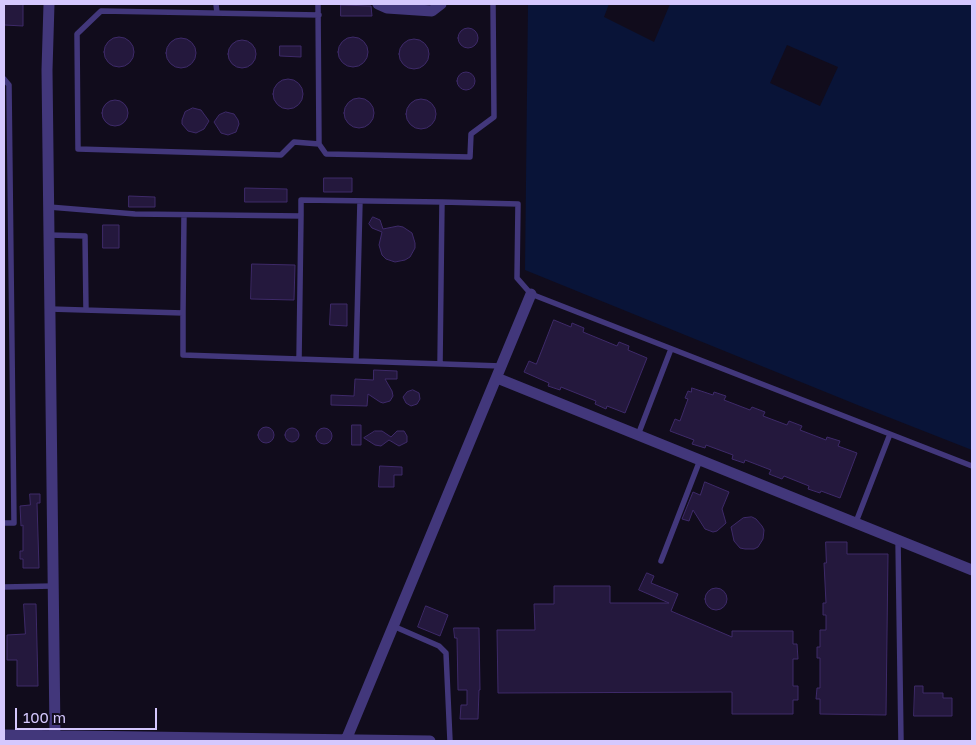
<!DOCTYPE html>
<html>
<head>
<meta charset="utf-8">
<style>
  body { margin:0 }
  #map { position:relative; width:976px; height:745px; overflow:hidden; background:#110c1c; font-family:"Golos Text",sans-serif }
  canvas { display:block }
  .frame { position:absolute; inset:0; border:5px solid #d5c8fe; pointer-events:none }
  .scale { position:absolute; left:15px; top:708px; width:142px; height:22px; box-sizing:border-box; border:2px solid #d5c8fe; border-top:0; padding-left:6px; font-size:15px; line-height:18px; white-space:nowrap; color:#d5c8fe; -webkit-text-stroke:4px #110c1c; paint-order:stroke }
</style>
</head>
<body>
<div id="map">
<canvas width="976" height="745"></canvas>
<div class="frame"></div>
<div class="scale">100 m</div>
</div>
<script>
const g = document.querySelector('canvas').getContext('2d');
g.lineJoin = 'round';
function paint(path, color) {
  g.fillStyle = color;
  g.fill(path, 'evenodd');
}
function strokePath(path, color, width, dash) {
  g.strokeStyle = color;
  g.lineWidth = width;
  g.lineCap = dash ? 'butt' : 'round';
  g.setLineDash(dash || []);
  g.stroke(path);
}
paint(new Path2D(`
  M528,4H609L604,17L654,42L670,4H972V450L860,406L525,270ZM787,45L838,67L820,106L770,83Z`), '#091438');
const building = new Path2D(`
  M4,4H23V26L4,25Z
  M341,5L371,6L372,16H341Z
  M458 38a10 10 0 1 1 20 0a10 10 0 1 1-20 0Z
  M104 52a15 15 0 1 1 30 0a15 15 0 1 1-30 0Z
  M338 52a15 15 0 1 1 30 0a15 15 0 1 1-30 0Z
  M166 53a15 15 0 1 1 30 0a15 15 0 1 1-30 0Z
  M399 54a15 15 0 1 1 30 0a15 15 0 1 1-30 0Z
  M228 54a14 14 0 1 1 28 0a14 14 0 1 1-28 0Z
  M280,46H301V57L280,56Z
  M457 81a9 9 0 1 1 18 0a9 9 0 1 1-18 0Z
  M273 94a15 15 0 1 1 30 0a15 15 0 1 1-30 0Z
  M344 113a15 15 0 1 1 30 0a15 15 0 1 1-30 0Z
  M406 114a15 15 0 1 1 30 0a15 15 0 1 1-30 0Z
  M102 113a13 13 0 1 1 26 0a13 13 0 1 1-26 0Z
  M193,108L201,110L209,121L204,129L196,133L188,131L182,124V120L185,112Z
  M226,112L234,114L238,120L239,124L236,132L228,135L221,133L214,122L219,115Z
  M324,178H352V192H324Z
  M245,188L287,189V202H245Z
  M129,196L155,197V207H129Z
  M373,217L380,220L383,229L398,226L403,227L412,233L415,243V248L410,257L405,260L395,262L386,259L382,255L379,245L382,232L372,228L369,224Z
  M103,225H119V248H103Z
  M252,264L295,265L294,300L251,299Z
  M331,304H347V326L330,325Z
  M554,320L571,327L572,323L584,328L583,332L617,346L619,342L629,346L628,350L647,358L625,413L607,406L606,409L595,404L596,401L561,387L560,390L548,386L549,383L524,372L529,361L536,364Z
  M374,370L397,371V379H385L392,391L393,396L390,401L383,403L380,402L368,394L367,406L331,405V395L354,396L355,379L373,380Z
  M692,388L713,395L714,392L726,396L724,400L750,410L752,407L765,412L763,416L787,425L789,421L802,426L800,430L826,440L827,437L840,441L838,446L857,453L840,498L821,491L820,493L808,489L809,486L784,476L782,479L769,474L771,470L745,460L744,463L732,459L733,455L706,445L705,448L692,444L694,440L670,431L675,419L680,421L688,399L685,398L688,391L691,392Z
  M413,390L419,393L420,399L417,404L411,406L406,403L403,397L407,392Z
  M352,425H361V445H352Z
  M258 435a8 8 0 1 1 16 0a8 8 0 1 1-16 0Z
  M285 435a7 7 0 1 1 14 0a7 7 0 1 1-14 0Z
  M316 436a8 8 0 1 1 16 0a8 8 0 1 1-16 0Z
  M375,431H382L391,437L397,431H404L407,436V442L399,446L389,440L381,446L375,445L364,438Z
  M380,466L402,467V475H394V487H379Z
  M705,482L729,492L722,509L726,523L717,531L713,532L705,529L693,510L689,521L682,519L693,492L700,495Z
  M30,494H40V503H37L39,568H23V559H20V551H23V525L21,526L20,506L30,505Z
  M752,517L756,519L762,526L764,530L763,539L758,547L754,549H745L740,548L734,541L731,527L743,518Z
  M826,542H847V554H888L886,715L820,714V699H816L817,688H820V658H817V647H820V630H826V615H823V603H826L824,563H826Z
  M647,573L654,576L651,583L678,594L671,611L732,637V631H793V644H797L798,659H793V686H798V700H793V714H732V692L498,693L497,630H535L534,604H554V586H610V603H669L639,590Z
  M705 599a11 11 0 1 1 22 0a11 11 0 1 1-22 0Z
  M24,604H36L38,686H17V660H7V635L25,634Z
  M426,606L448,615L440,636L418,627Z
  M454,628H479L480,690H479L478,719H460L461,705H467V690H458L457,638H455Z
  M915,686H923V693H943V698H952V716H914Z`);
paint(building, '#24183d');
strokePath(building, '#3e2a69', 1);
strokePath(new Path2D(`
  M216,4L217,13
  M318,4L319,144
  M319,15L101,11L77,34L78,149L281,155L294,142L319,144L326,154L470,157L471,134L494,117L493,4
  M4,79L9,85L14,523H4
  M442,202L518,204L517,278L531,294L972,466
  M49,207L135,214L301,216L299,359
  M301,216V200L442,202L440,364
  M49,235L85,236L86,310
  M50,309L183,313V355L501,366
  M183,313L184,215
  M356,361L360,201
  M638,435L671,349
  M856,522L890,434
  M898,540L901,741
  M661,561L700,460
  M4,587L53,586
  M393,626L439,646L446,653L450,741`), '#42377b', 5.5);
strokePath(new Path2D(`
  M49,4L47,70L55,734
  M378,4L387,8L432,11L441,4
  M497,378L972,570
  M4,735L430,741
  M346,740L531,294`), '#42377b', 11);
</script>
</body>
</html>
